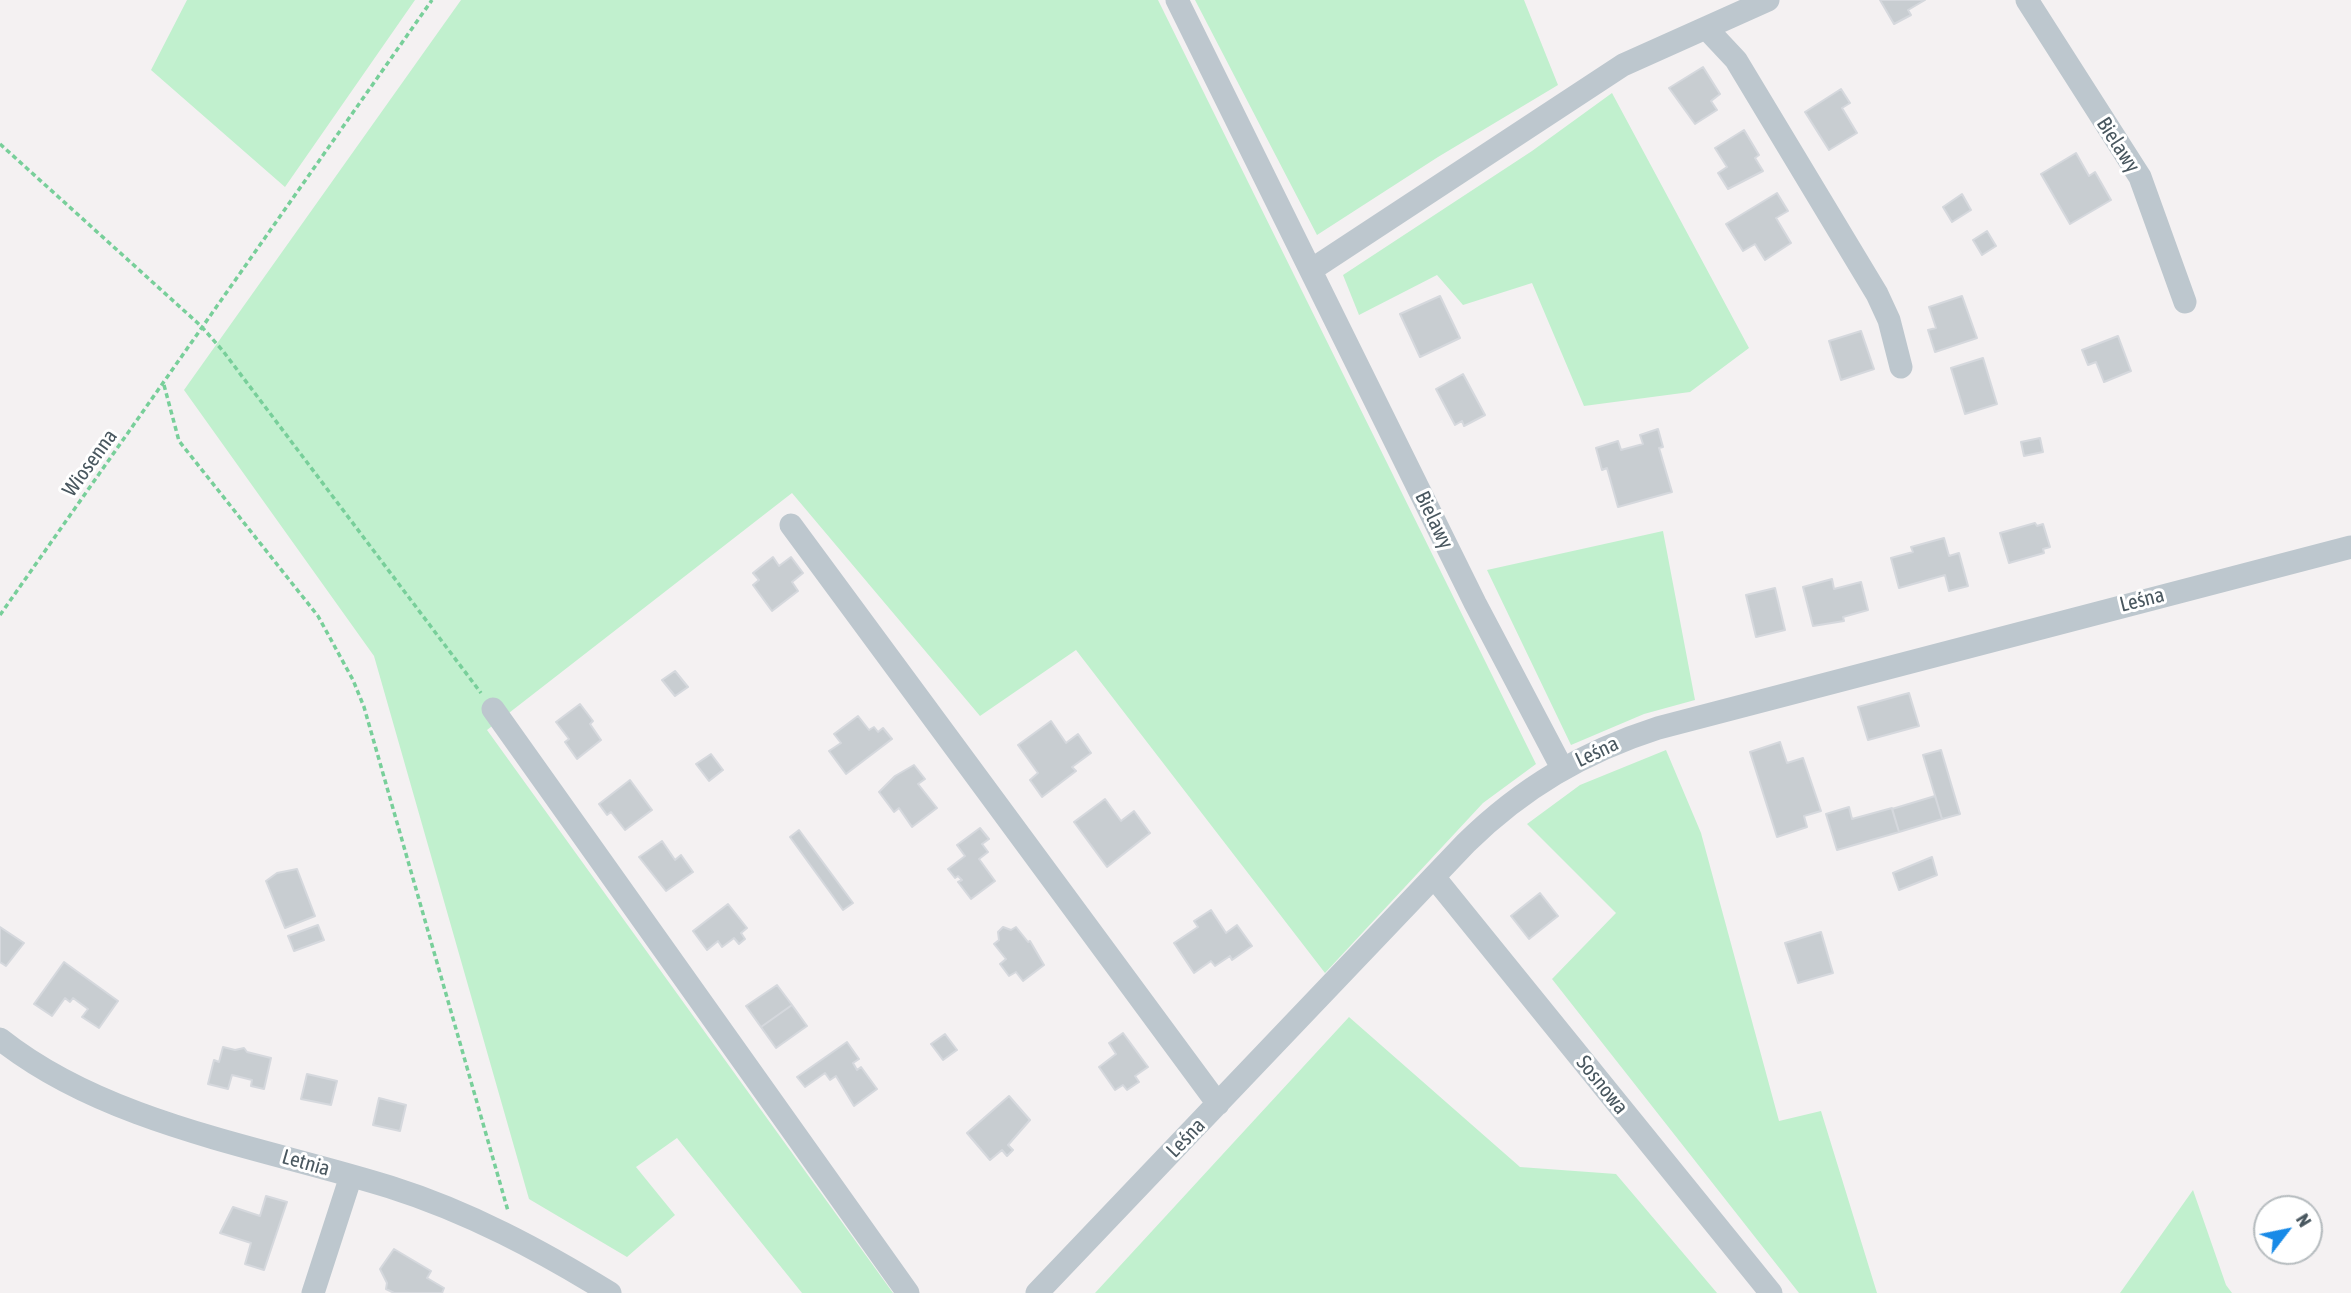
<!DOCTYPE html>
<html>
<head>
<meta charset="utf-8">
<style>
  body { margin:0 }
  #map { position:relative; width:2351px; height:1293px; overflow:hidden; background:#f4f1f2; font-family:"Asap Condensed",sans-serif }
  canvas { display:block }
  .north { position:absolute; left:2253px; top:1195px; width:70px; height:70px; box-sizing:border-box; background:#fff; border:2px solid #b6bcbf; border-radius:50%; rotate:58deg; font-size:19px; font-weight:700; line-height:28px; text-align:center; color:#49575f }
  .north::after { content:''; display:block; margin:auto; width:24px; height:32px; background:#188ae7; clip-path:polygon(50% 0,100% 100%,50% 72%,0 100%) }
</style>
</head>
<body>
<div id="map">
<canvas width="2351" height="1293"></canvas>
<div class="north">N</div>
</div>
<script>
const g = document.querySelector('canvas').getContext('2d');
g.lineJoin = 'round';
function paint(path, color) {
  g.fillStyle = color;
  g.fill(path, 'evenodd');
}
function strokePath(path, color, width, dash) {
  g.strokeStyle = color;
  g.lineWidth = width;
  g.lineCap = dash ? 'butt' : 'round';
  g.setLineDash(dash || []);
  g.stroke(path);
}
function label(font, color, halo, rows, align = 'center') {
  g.font = font + ' "Asap Condensed",sans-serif';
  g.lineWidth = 6;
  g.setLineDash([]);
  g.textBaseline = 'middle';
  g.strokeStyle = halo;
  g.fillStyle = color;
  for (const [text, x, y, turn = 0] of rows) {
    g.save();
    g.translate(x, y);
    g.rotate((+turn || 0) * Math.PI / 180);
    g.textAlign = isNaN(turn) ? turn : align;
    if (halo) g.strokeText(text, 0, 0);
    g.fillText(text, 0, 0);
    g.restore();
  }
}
paint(new Path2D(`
  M187,0H415L285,187L151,70Z
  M461,0H1158L1536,764L1483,803L1325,973L1076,650L980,716L792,493L487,730L893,1293H802L677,1138L636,1167L675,1215L627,1257L529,1199L374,656L184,390Z
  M1195,0H1524L1558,85L1438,157L1317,235Z
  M1612,93L1749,348L1690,392L1584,406L1532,283L1463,305L1437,275L1359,315L1343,275L1532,151Z
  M1663,531L1695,700L1644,714L1571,745L1487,570Z
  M1666,750L1701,833L1779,1121L1821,1111L1877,1293H1799L1552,979L1616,913L1527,824L1580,785Z
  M1349,1017L1520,1167L1616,1174L1717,1293H1095Z
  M2193,1190L2226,1285L2232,1293H2120Z`), '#c1f0ce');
const building = new Path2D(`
  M1880,0H1925L1908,10L1911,15L1894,24Z
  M1703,67L1720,94L1711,101L1717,110L1695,124L1669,88Z
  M1841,89L1850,103L1842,108L1857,133L1829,150L1805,112Z
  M1744,130L1759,155L1755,158L1763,171L1728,189L1718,173L1727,167L1715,148Z
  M2076,153L2089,176L2095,172L2111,200L2070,224L2041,174Z
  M1777,193L1788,211L1776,218L1791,243L1765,260L1755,244L1743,251L1726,224Z
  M1962,194L1971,210L1952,222L1943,207Z
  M1987,231L1996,246L1982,255L1973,240Z
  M1440,296L1460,338L1420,357L1400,314Z
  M1962,296L1977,338L1935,352L1928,330L1936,328L1929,307Z
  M1861,331L1874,369L1841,380L1829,341Z
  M2118,336L2131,371L2104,382L2096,362L2088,365L2082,350Z
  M1983,358L1997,404L1965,414L1951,368Z
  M1463,374L1485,415L1464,426L1462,421L1455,425L1436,389Z
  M1658,429L1663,447L1659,448L1672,492L1618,507L1607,468L1602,470L1596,448L1618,441L1621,450L1643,444L1640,435Z
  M2040,438L2043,452L2024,456L2021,442Z
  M2035,523L2037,526L2043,524L2050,547L2043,549L2044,553L2009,563L2000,533Z
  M1944,538L1949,556L1959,553L1968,586L1949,591L1945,575L1899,588L1891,558L1913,552L1911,547Z
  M773,557L779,566L791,557L803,573L792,582L798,591L772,611L753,585L759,580L753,573Z
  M1832,579L1834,589L1861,582L1868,610L1843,617L1844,621L1813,626L1803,587Z
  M1775,588L1785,630L1756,637L1746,595Z
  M675,671L688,687L675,696L662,680Z
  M1909,693L1919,726L1868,740L1858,707Z
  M580,704L593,721L590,724L601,740L577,759L565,742L569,739L556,722Z
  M858,716L869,730L874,727L878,732L883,728L892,739L846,774L829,751L841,743L834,734Z
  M1051,721L1066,743L1078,734L1091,753L1072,767L1076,771L1042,797L1030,780L1038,773L1018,745Z
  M1780,742L1787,763L1803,758L1821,811L1804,816L1807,827L1777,837L1750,752Z
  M1941,750L1960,814L1942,819L1923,755Z
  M711,754L723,770L709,781L696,764Z
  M914,765L925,779L918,784L937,808L912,827L899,808L894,812L879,792L895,776Z
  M630,780L652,810L625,830L611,812L607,815L599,804Z
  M1935,796L1942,819L1899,832L1892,809Z
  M1105,799L1121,821L1134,811L1150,833L1107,867L1074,822Z
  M1849,807L1852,819L1892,808L1899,832L1837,850L1826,814Z
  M980,828L989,839L982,844L988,852L979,859L995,881L971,899L958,882L962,880L958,876L955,878L948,869L965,856L957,845Z
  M799,830L853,903L843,910L790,837Z
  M662,841L675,860L681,855L693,872L666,891L639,857Z
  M1932,857L1937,875L1899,890L1893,873Z
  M297,869L315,916L285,928L266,881L277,873Z
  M1540,893L1558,916L1529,939L1511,916Z
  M728,904L747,928L741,933L745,939L739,944L734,938L722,947L718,941L707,950L693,931Z
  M1211,910L1226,933L1237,925L1252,946L1232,960L1230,956L1215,966L1211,961L1194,973L1174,943L1198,927L1194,921Z
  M318,925L324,940L294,951L288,936Z
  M0,927L24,943L6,966L0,962Z
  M1003,927L1011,930L1016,927L1028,942L1030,941L1044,965L1023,981L1016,972L1009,976L1000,964L1006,959L994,944L999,940L998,932Z
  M1821,932L1833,973L1798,983L1785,943Z
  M64,962L118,1001L99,1028L82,1017L88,1009L73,998L70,1002L65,998L52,1016L34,1004Z
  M777,985L792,1005L761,1027L746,1006Z
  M792,1005L807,1026L776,1048L761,1027Z
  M1123,1033L1148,1067L1135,1076L1139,1082L1127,1090L1123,1085L1115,1090L1099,1067L1116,1054L1109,1043Z
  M945,1034L957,1050L943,1060L931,1044Z
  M847,1042L859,1059L853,1063L857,1070L861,1067L877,1089L854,1106L836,1076L830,1080L825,1073L805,1087L797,1077Z
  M223,1047L235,1050L244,1048L247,1052L271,1058L264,1089L251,1086L252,1080L232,1075L228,1089L208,1084L214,1060L219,1062Z
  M307,1074L337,1081L331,1105L301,1099Z
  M1009,1096L1030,1120L1008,1145L1013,1150L1007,1156L1002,1150L990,1160L967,1133Z
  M379,1098L406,1105L400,1131L373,1125Z
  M266,1196L287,1202L264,1270L245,1264L251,1243L220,1233L233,1207L260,1216Z
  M394,1249L431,1271L427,1278L444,1288L442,1293H394L386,1289L387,1283L380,1269Z`);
paint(building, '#c8cdd1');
strokePath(building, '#d5d8dd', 2);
strokePath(new Path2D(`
  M0,144L201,326L223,351L481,693
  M164,385L179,441L318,616L353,680L364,707L508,1211
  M0,615L432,0`), '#78cf9a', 3.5, [5, 3.5]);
strokePath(new Path2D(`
  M1177,0L1475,603L1562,768
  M2027,0L2140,177L2185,302
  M1706,28L1736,60L1877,294L1889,320L1901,367
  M1311,270L1623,65L1768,0
  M791,525L1218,1104
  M493,709L908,1293
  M1434,877L1771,1293
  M0,1039C107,1124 262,1147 390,1187C469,1212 540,1250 610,1293
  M313,1293L351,1176
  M1037,1293L1466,843C1522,788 1583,752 1658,728L2351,547`), '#bdc7ce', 23);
label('21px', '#49575f', '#fff', [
  ["Bielawy",2118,145,57],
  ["Wiosenna",90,463,-54],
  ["Bielawy",1434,520,64],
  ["Leśna",2142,600,-14],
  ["Leśna",1597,752,-25],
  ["Sosnowa",1602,1085,51],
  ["Leśna",1186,1138,-46],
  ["Letnia",306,1163,16]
]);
</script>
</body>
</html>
